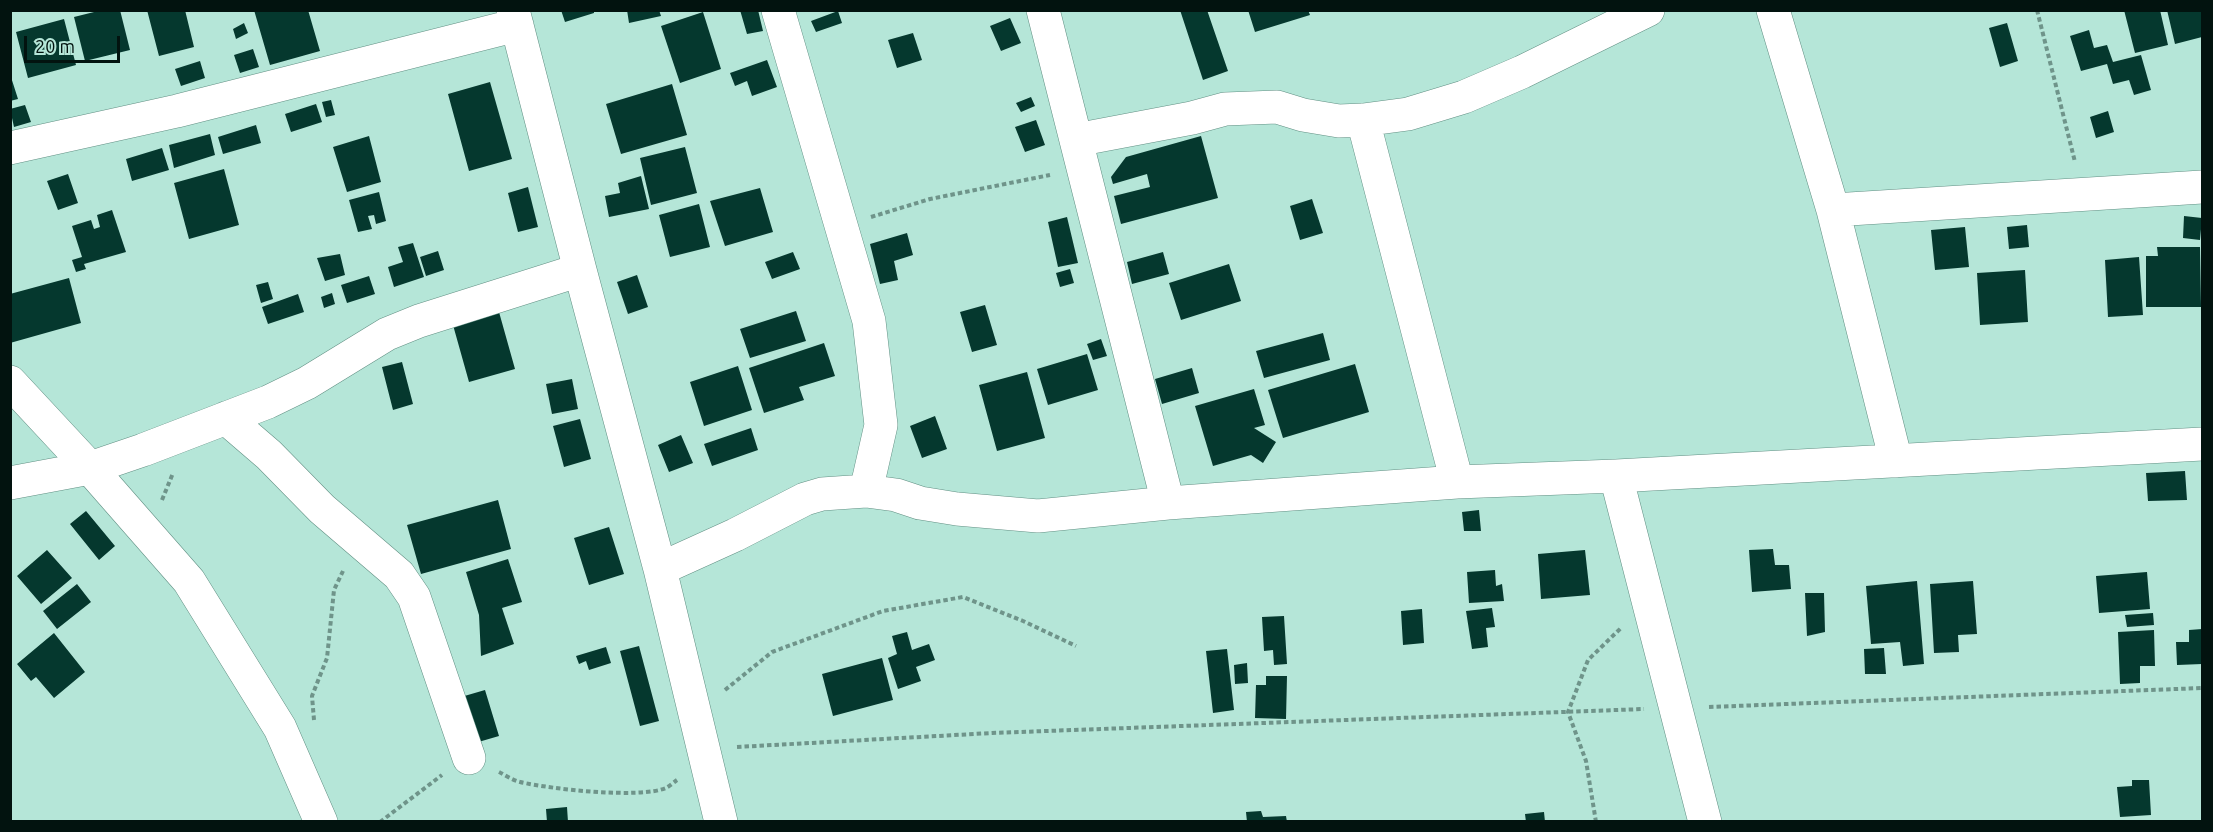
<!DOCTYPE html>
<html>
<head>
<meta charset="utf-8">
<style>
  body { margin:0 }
  #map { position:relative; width:2213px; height:832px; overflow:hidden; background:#b5e6d8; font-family:Ubuntu,sans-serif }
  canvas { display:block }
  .frame { position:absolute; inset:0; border:12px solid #02130f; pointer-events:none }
  .scale { position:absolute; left:24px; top:36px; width:96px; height:27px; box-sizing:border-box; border:3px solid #02130f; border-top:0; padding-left:8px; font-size:18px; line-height:21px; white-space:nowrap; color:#02130f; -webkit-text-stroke:4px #b5e6d8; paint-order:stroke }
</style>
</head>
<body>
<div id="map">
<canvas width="2213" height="832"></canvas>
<div class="frame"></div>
<div class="scale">20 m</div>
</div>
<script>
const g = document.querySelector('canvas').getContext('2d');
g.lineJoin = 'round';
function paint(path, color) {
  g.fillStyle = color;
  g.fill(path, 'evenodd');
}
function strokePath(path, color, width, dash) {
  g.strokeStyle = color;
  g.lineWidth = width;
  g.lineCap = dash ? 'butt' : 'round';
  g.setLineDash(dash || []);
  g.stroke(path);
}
paint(new Path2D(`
  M102,10H120L130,50L85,61L74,17Z
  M147,10H185L194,47L159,56Z
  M254,10H308L320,51L270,65Z
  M561,10H594V13L565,22Z
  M627,10H659L661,16L629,23Z
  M740,10H758L763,31L747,34Z
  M1180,10H1207L1228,71L1203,80Z
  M1248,10H1308L1310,15L1255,32Z
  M2124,10H2160L2168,45L2135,53Z
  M2167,10H2202V37L2175,44Z
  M838,11L842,23L816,32L811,21Z
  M703,12L721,69L680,83L661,26Z
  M1010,18L1021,43L1001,51L990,26Z
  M64,19L76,65L28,78L16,32Z
  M244,23L248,33L236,39L233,29Z
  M2007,23L2018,61L2000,67L1989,28Z
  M2089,30L2094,48L2107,45L2113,62L2141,55L2151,90L2134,95L2129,80L2113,84L2107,64L2081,71L2070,36Z
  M913,33L922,60L897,68L888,40Z
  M253,49L259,67L240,73L234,55Z
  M767,60L777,87L752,96L747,81L735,86L730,73Z
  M200,61L205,78L181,86L175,69Z
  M10,74L18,99L10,101Z
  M490,82L512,159L469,171L448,94Z
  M672,84L687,135L621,154L606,104Z
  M1031,97L1035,106L1021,112L1016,103Z
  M331,100L335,115L326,117L322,102Z
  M316,104L322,122L291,132L285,114Z
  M25,105L31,122L14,127L10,109Z
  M2108,111L2114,132L2096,138L2090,117Z
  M1036,120L1045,145L1025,152L1015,127Z
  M256,125L261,143L223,154L218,137Z
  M210,134L215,155L174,168L169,145Z
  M369,136L381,182L347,192L333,147Z
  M1201,136L1218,198L1121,224L1114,196L1150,187L1147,174L1113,184L1111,177L1126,157Z
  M685,147L697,193L651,205L640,158Z
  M162,148L169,170L132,181L126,159Z
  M224,169L239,225L189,239L174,183Z
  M68,174L78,203L58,210L47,181Z
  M641,176L649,209L609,217L605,196L620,193L618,183Z
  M528,187L538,227L518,232L508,193Z
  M760,188L773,232L725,246L710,201Z
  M379,192L386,221L376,224L374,215L368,216L372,229L358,232L349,200Z
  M1312,199L1323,233L1300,240L1290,206Z
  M699,204L710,247L670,257L659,215Z
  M112,210L126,252L84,264L86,269L76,272L72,260L82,257L72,226L91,220L94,229L100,227L97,215Z
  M2184,216L2202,218L2200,240L2183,238Z
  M1067,217L1078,263L1058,267L1048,222Z
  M2027,225L2029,247L2009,249L2007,227Z
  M1965,227L1969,267L1935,270L1931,230Z
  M907,233L913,255L894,261L898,280L880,284L870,244Z
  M413,243L424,277L394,287L388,267L403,262L398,247Z
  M2157,247H2200L2201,307H2146V256H2158Z
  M438,251L444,270L426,276L420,257Z
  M793,252L800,269L772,279L765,262Z
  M1163,252L1169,274L1132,284L1127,262Z
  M340,254L345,275L325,281L317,258Z
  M2139,257L2143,315L2108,317L2105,260Z
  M1229,264L1241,301L1181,320L1169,283Z
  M1070,269L1074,283L1060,287L1056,273Z
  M2025,270L2028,322L1980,325L1977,273Z
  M637,275L648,307L628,314L617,282Z
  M369,276L375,294L347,303L341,285Z
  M69,278L81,323L10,343V294Z
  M268,282L273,299L261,303L256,285Z
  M332,293L335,304L324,308L321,297Z
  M298,294L304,312L268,324L262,307Z
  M985,305L997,345L972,352L960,312Z
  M796,311L806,341L750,358L740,329Z
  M499,312L515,369L469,382L453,325Z
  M1323,333L1330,360L1264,378L1256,351Z
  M1101,339L1107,356L1093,360L1087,344Z
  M824,343L835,376L799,387L804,400L764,413L749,368Z
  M1087,354L1098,390L1048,405L1037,369Z
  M402,362L413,404L393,410L382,367Z
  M1355,364L1369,412L1283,438L1268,390Z
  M738,366L752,410L704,426L690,382Z
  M1192,368L1199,393L1162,404L1155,379Z
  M1027,372L1045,438L997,451L979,385Z
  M572,379L578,409L552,414L546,384Z
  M1254,389L1265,425L1254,428L1276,442L1263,463L1251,455L1213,466L1195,406Z
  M935,416L947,449L922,458L910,426Z
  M580,419L591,459L564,467L553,426Z
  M751,428L758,450L712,466L704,444Z
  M681,435L693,463L669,472L658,445Z
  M2185,471L2187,500L2148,501L2146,473Z
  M498,500L511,549L421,574L407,525Z
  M1479,510L1481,531H1464L1462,512Z
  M86,511L115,546L99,560L70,524Z
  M609,527L624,574L589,585L574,538Z
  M1773,549L1775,565H1789L1791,589L1752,592L1749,550Z
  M47,550L72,578L41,604L17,576Z
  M1585,550L1590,595L1541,599L1538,554Z
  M508,559L522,602L502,608L514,644L481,656L479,615L466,572Z
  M1495,570L1496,586L1502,584L1504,601L1469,603L1467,572Z
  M2147,572L2150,609L2099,613L2096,576Z
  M1917,581L1924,664L1903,666L1900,642L1871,644L1866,586Z
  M1973,581L1977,634L1958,635L1959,652L1934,653L1930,584Z
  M77,584L91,602L57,629L43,611Z
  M1805,593H1824L1825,632L1807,636Z
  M1492,608L1495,627L1486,628L1488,647L1472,649L1466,611Z
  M1422,609L1424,643L1403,645L1401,611Z
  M2153,613L2154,625L2127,627L2125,615Z
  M1284,616L1287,664L1274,665L1273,650L1264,651L1262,617Z
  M2202,629V664L2177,665L2176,642H2189V630Z
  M2154,630L2155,666H2140V683L2120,684L2118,632Z
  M907,632L912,650L929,644L935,660L916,667L921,681L898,689L888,658L897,654L892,636Z
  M54,633L85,672L54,698L36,677L31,681L17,664Z
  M639,646L659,721L640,726L620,651Z
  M606,647L611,663L589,670L586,661L579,664L576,656Z
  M1884,648L1886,674H1865L1864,649Z
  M1227,649L1234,710L1213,713L1206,651Z
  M882,658L893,700L833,716L822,674Z
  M1247,663L1248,683L1235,684L1234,665Z
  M1266,676H1287L1286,719L1255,718L1256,685H1266Z
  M485,690L499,736L475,743L461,697Z
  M2132,780H2149L2151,815L2120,817L2117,787L2132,786Z
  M567,807L568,822H547L546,809Z
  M1261,811L1263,817L1286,816L1287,822H1247L1246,812Z
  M1544,812L1545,822H1526L1525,814Z`), '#05382e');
const minor = new Path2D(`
  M513,10L580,270L660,569L721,822
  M778,10L869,321L881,425L866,491
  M1043,10L1168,503
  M1773,10L1833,210L1896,461
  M1363,120L1457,482
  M1076,140L1192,118L1225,109L1277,107L1303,115L1339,121L1363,120L1408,114L1464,97L1522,72L1648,10
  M10,148L177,111L517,25
  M1833,210L2202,187
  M10,382L90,468L189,581L280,728L321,822
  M226,418L269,455L322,509L399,575L414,597L469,758
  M1616,476L1705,822
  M10,483L90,468L143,450L268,402L307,383L387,334L419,321L580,270
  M660,569L735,535L805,499L822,494L866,491L896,495L920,503L957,509L1038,516L1168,503L1457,482L1616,476L2202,444`);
strokePath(minor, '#629084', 34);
strokePath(new Path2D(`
  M2037,10L2075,162
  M871,217L930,199L1050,175
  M162,500L173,473
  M725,690L772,652L883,611L963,597L1023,621L1076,646
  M1709,707L2202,688
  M314,720L312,696L327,658L334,590L343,571
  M737,747L992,733L1644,709
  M499,772C505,775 512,780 520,782C550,789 639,799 666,788C670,786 674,782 677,780
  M380,822L442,775
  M1596,822L1586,761L1568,712L1588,660L1621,628`), '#6f948a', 4, [4.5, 3]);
strokePath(minor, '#fff', 33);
</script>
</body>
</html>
